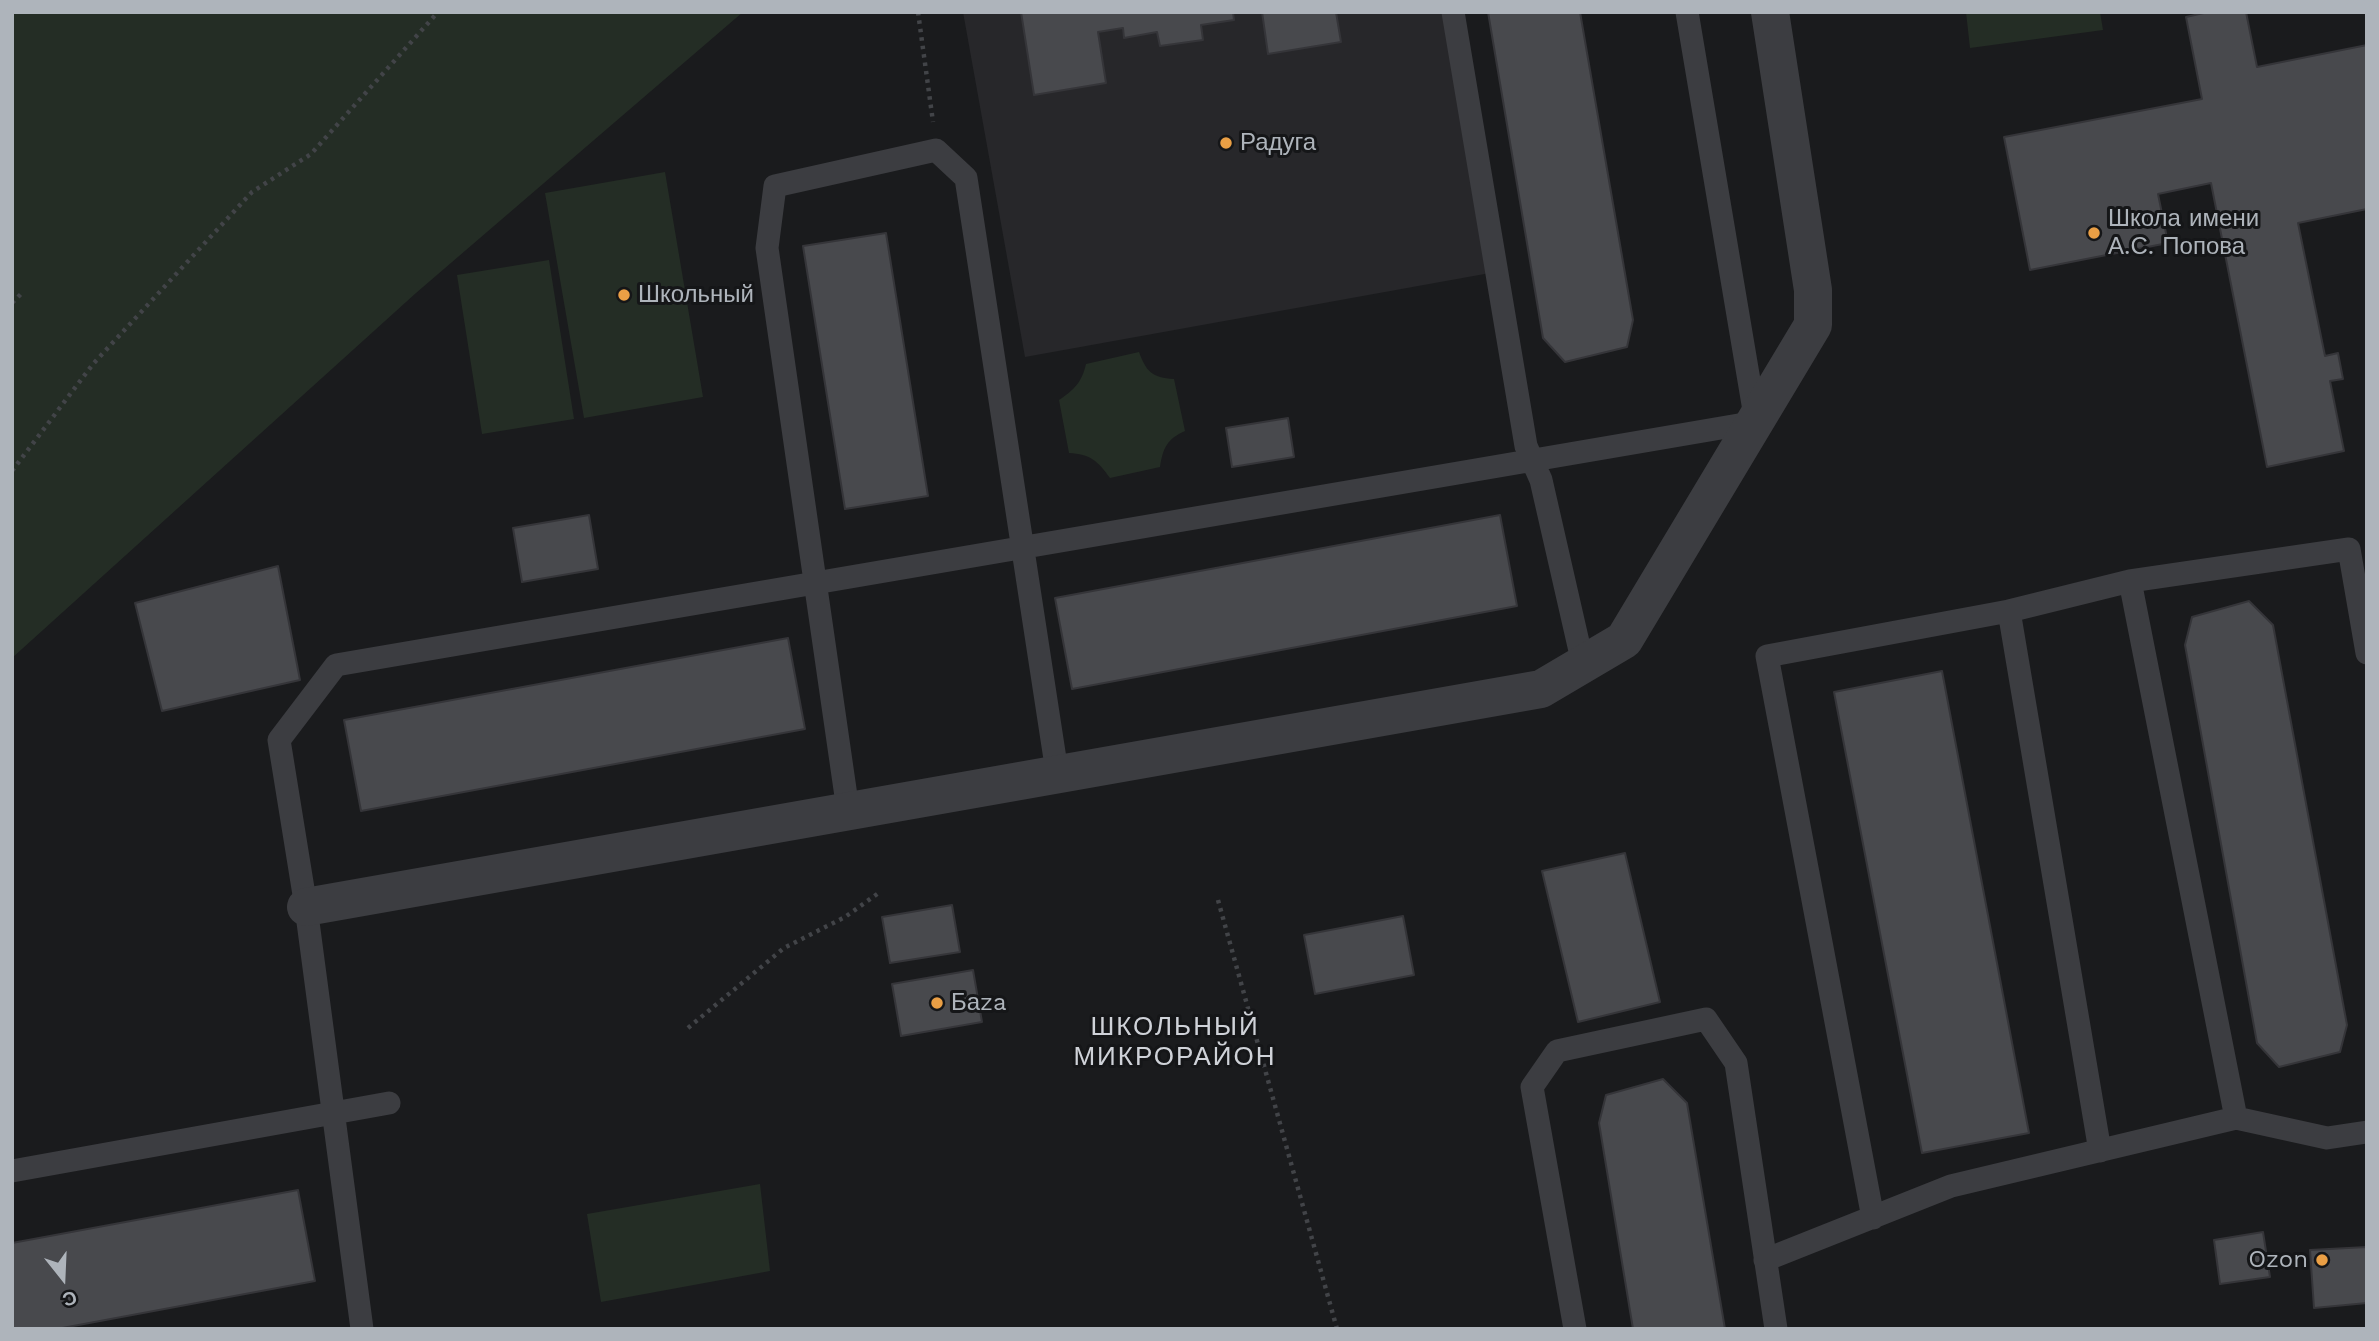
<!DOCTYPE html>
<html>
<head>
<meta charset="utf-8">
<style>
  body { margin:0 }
  #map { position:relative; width:2379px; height:1341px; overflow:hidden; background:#1a1b1d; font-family:"Work Sans",sans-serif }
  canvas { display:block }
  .frame { position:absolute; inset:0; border:14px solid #aeb4bb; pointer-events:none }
  .north { position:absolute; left:28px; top:1243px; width:70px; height:70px; -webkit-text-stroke:5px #151618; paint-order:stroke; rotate:162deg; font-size:19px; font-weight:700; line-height:28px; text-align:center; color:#aeb4bb }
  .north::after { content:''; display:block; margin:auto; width:24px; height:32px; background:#aeb4bb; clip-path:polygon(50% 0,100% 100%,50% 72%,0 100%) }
</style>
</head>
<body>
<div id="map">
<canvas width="2379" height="1341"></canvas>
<div class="frame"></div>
<div class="north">С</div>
</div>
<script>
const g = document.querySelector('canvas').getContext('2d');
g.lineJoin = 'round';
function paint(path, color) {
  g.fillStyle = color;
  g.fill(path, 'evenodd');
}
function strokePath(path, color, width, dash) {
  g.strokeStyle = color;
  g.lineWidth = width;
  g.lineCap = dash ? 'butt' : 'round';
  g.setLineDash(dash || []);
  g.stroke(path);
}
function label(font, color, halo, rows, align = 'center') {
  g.font = font + ' "Work Sans",sans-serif';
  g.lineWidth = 6;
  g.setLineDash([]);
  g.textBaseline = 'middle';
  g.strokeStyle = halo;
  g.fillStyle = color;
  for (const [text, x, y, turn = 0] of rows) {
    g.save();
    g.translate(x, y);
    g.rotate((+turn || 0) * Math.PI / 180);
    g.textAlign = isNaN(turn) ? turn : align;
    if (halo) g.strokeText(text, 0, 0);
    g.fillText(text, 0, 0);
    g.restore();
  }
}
paint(new Path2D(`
  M963,12H1443L1490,273L1025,357Z`), '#27272a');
paint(new Path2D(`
  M12,12H743L416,293L12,658Z
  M1966,12H2100L2103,30L1970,48Z
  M665,172L703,397L584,418L545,193Z
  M549,260L574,419L482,434L457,275Z
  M1139,352C1146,371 1152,378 1174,379L1185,431C1167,439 1163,448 1160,467L1110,478C1098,461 1090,454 1069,453L1059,400C1074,390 1082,382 1086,364Z
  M760,1184L770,1271L601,1302L587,1214Z`), '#242d25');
const building = new Path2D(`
  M1021,12H1233L1234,20L1201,25L1203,40L1160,46L1157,32L1124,38L1123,28L1098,32L1106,83L1034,95Z
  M1262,12H1336L1341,42L1268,54Z
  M1488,12H1580L1633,320L1627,347L1565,362L1543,338Z
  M2208,12H2246L2257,67L2367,45V209L2298,223L2325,356L2338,353L2343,379L2330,381L2344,451L2267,467L2211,183L2158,194L2168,243L2030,270L2004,137L2202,99L2186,17Z
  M886,233L928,496L845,509L803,246Z
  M1288,418L1294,457L1232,467L1226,428Z
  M589,515L598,569L522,582L513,528Z
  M1500,515L1517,606L1072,689L1055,598Z
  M278,566L300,680L162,711L135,603Z
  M2249,601L2273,625L2347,1025L2340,1052L2279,1067L2257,1043L2185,645L2192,617Z
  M788,638L805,729L361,811L344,720Z
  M1942,671L2029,1133L1922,1153L1834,692Z
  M1625,853L1660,1002L1578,1022L1542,871Z
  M952,905L960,952L890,963L882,917Z
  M1403,916L1414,975L1315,994L1304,935Z
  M973,970L982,1022L901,1036L892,984Z
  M1663,1079L1687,1103L1725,1329H1633L1599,1123L1606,1095Z
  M298,1190L315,1281L57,1329H12V1243Z
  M2263,1232L2270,1277L2220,1284L2214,1240Z
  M2367,1247V1303L2314,1308L2310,1250Z`);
paint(building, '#48494d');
strokePath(building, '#353539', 2);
strokePath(new Path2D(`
  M918,12L933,122
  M12,303L21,294
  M12,471L93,364L252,192L311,154L438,12
  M1218,900L1337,1329
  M688,1028L784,948L845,917L880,892`), '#424448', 4.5, [3.5, 5]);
strokePath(new Path2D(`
  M1453,12L1526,446L1541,480L1583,664
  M2130,581L2349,549L2367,653
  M848,810L767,248L775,186L936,150L966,178L1057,772
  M2236,1118L2327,1138L2367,1132
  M12,1171L389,1103
  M1873,1218L1767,656L2009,611
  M1765,1260L1951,1186L2236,1118L2130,581L2009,611L2100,1151
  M362,1329L306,907L279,740L336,665L1756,422L1687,12
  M1575,1329L1532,1087L1557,1051L1706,1019L1736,1063L1776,1329`), '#3c3d41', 23);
strokePath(new Path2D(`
  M306,907L1541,689L1624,640L1813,325V290L1770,12`), '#3c3d41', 38);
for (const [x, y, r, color] of [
  [1226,143,7,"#ea9f45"],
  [2094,233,7,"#ea9f45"],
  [624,295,7,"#ea9f45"],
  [937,1003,7,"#ea9f45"],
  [2322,1260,7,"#ea9f45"]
]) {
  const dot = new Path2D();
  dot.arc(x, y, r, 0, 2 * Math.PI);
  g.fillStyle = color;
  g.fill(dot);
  strokePath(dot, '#151618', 2.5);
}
label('24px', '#aeb4bb', '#151618', [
  ["Радуга",1240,143],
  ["Школа имени",2108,219],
  ["А.С. Попова",2108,247],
  ["Школьный",638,295],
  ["Баza",951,1003],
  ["Ozon",2308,1260,"right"]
], 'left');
g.letterSpacing = '2px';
label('26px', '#cfd2d8', '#151618', [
  ["ШКОЛЬНЫЙ",1175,1027],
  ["МИКРОРАЙОН",1175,1057]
]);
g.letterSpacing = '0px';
</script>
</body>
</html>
